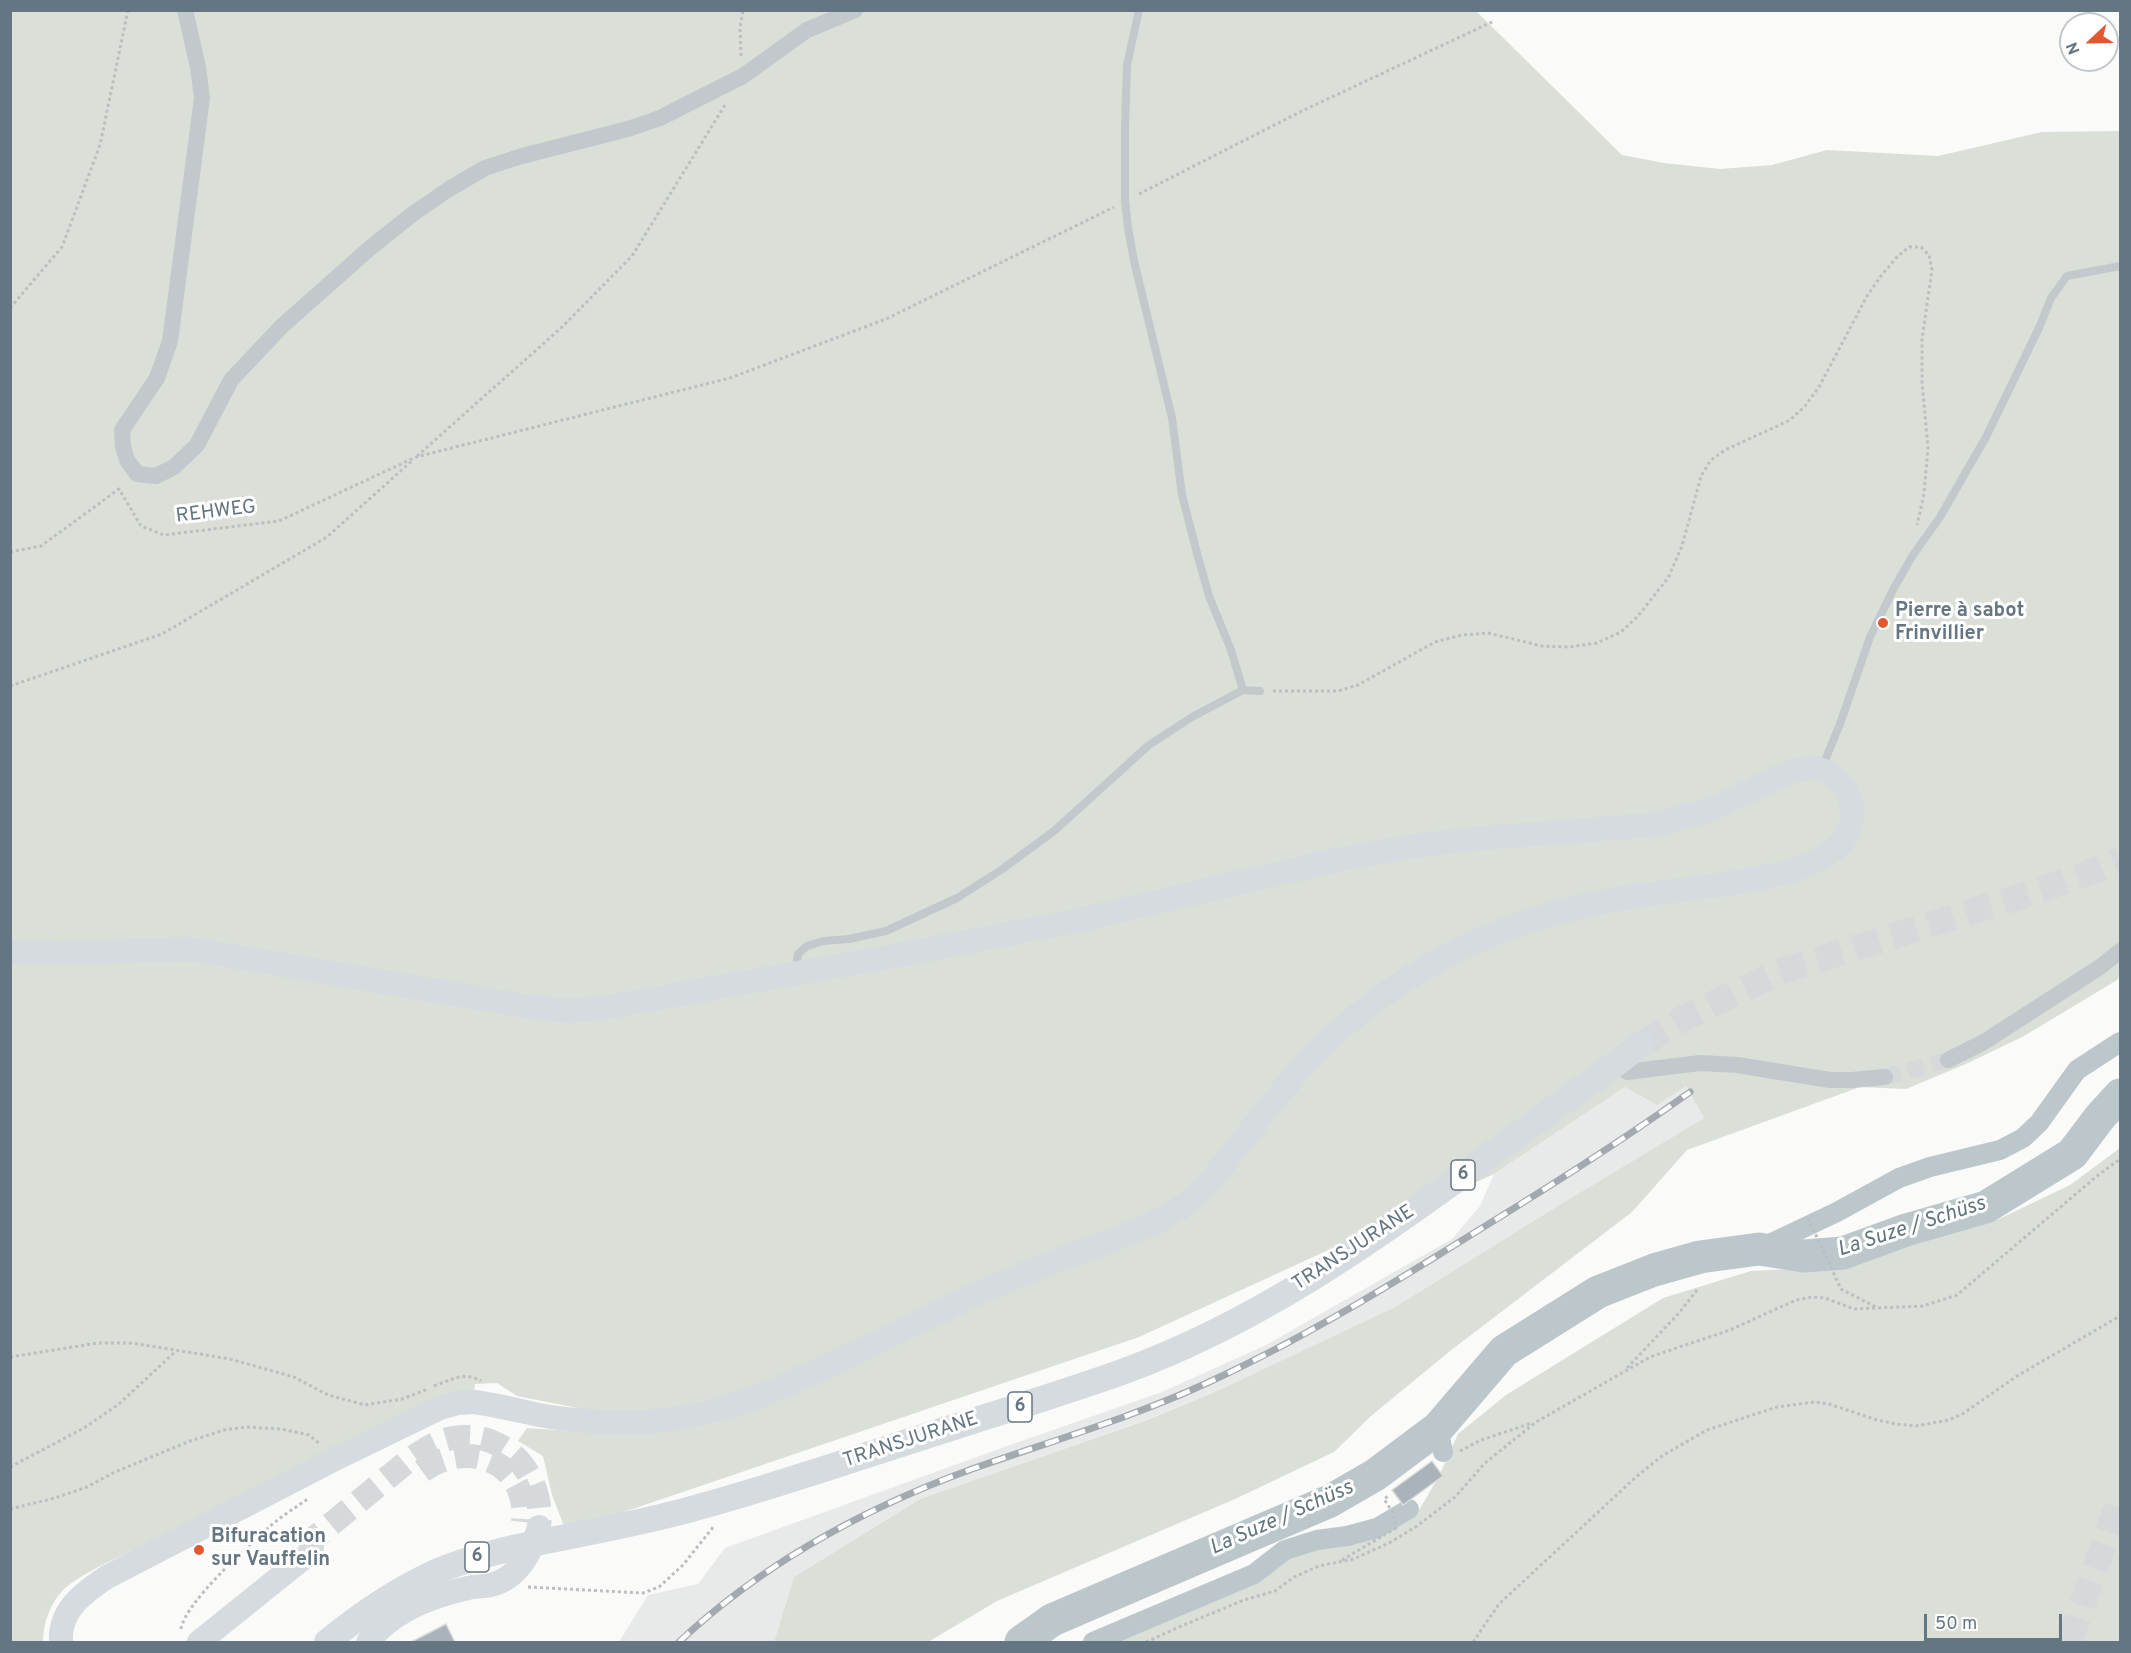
<!DOCTYPE html>
<html>
<head>
<meta charset="utf-8">
<style>
  body { margin:0 }
  #map { position:relative; width:2131px; height:1653px; overflow:hidden; background:#fafaf8; font-family:Overpass,sans-serif }
  canvas { display:block }
  .frame { position:absolute; inset:0; border:12px solid #657683; pointer-events:none }
  .north { position:absolute; left:2059px; top:12px; width:60px; height:60px; box-sizing:border-box; background:#fff; border:2px solid #c1c8cd; border-radius:50%; rotate:248deg; font-size:16px; font-weight:700; line-height:24px; text-align:center; color:#657683 }
  .north::after { content:''; display:block; margin:auto; width:21px; height:27px; background:#e4572e; clip-path:polygon(50% 0,100% 100%,50% 72%,0 100%) }
  .scale { position:absolute; left:1924px; top:1614px; width:138px; height:27px; box-sizing:border-box; border:3px solid #657683; border-top:0; padding-left:8px; font-size:18px; line-height:21px; white-space:nowrap; color:#657683; -webkit-text-stroke:4px #fff; paint-order:stroke }
</style>
</head>
<body>
<div id="map">
<canvas width="2131" height="1653"></canvas>
<div class="frame"></div>
<div class="north">N</div>
<div class="scale">50 m</div>
</div>
<script>
const g = document.querySelector('canvas').getContext('2d');
g.lineJoin = 'round';
function paint(path, color) {
  g.fillStyle = color;
  g.fill(path, 'evenodd');
}
function strokePath(path, color, width, dash) {
  g.strokeStyle = color;
  g.lineWidth = width;
  g.lineCap = dash ? 'butt' : 'round';
  g.setLineDash(dash || []);
  g.stroke(path);
}
function label(font, color, halo, rows, align = 'center') {
  g.font = font + ' Overpass,sans-serif';
  g.lineWidth = 6;
  g.setLineDash([]);
  g.textBaseline = 'middle';
  g.strokeStyle = halo;
  g.fillStyle = color;
  for (const [text, x, y, turn = 0] of rows) {
    g.save();
    g.translate(x, y);
    g.rotate((+turn || 0) * Math.PI / 180);
    g.textAlign = isNaN(turn) ? turn : align;
    if (halo) g.strokeText(text, 0, 0);
    g.fillText(text, 0, 0);
    g.restore();
  }
}
paint(new Path2D(`
  M1686,1085L1704,1118L1561,1204L1395,1307L1217,1391L1146,1420L920,1499L794,1577L774,1642H619L648,1595L698,1584L725,1548L1010,1445L1162,1392L1266,1345L1452,1239L1480,1206L1494,1174L1625,1087L1657,1105Z`), '#e8e9e9');
paint(new Path2D(`
  M11,11H1476L1622,155L1664,163L1720,169L1772,165L1827,150L1938,156L2042,132L2120,131V975L2117,980L2024,1036L1968,1063L1906,1089L1860,1087L1687,1150L1632,1212L1450,1351L1371,1416L1334,1452L1235,1499L997,1601L928,1642H774L794,1577L920,1499L1147,1420L1217,1391L1395,1307L1561,1204L1704,1118L1686,1086L1657,1105L1625,1087L1494,1174L1139,1337L618,1514L564,1526L552,1495L543,1456L518,1441L527,1428L587,1432L577,1408L517,1396L497,1383L475,1384L474,1391C370,1439 266,1484 164,1535C136,1550 87,1569 64,1589C50,1603 43,1623 43,1642H11Z
  M2120,1148V1642H1101L1123,1629L1289,1550L1372,1537L1418,1512L1439,1476L1458,1434L1506,1395L1663,1298L1751,1271L1812,1268L1884,1253L1999,1219L2070,1185Z`), '#dadfd7');
strokePath(new Path2D(`
  M1759,1249L1837,1212L1899,1178L1930,1167L2000,1150L2023,1138L2039,1123L2077,1070L2120,1042
  M1438,1428L1443,1452
  M1093,1642L1254,1574L1285,1550L1317,1540L1347,1536L1377,1528L1409,1509`), '#bbc7cb', 20);
strokePath(new Path2D(`
  M1021,1642L1052,1620L1330,1501L1375,1475L1438,1428L1504,1351L1598,1292L1654,1270L1700,1257L1759,1249L1804,1256L1843,1253L1906,1230L1986,1207L2072,1154L2100,1117L2120,1095`), '#bbc7cb', 33);
const building = new Path2D(`
  M1432,1461L1443,1476L1403,1505L1392,1490Z
  M446,1624L455,1642H411Z`);
paint(building, '#aab3b9');
strokePath(building, '#dcdcda', 1.5);
strokePath(new Path2D(`
  M1885,1077L1948,1060`), '#d5d9db', 16, [16, 8]);
strokePath(new Path2D(`
  M422,1471C467,1438 529,1461 523,1522
  M311,1552L313,1539L408,1461C422,1451 436,1441 453,1438C507,1429 545,1477 539,1527`), '#d5d9db', 24, [24, 12]);
strokePath(new Path2D(`
  M1642,1044L1684,1018L1779,972L2018,897L2089,873L2120,860
  M2069,1642L2120,1498`), '#d5d9db', 26, [26, 13]);
strokePath(new Path2D(`
  M741,56L740,28L743,10
  M1139,194L1304,110L1492,22
  M10,308L62,247L100,145L128,10
  M417,456L561,328L632,256L725,105
  M10,552L41,546L119,489L141,526L164,535L279,521L416,457L730,378L886,319L1114,207
  M10,686L162,634L327,537L413,460
  M1273,691H1338L1358,685L1435,642L1462,635L1488,633L1542,646L1569,647L1597,643L1621,632L1638,616L1668,578L1682,546L1701,476L1711,460L1725,450L1790,420L1805,406L1819,387L1867,296L1881,276L1897,257L1909,247H1921L1929,255L1932,270L1922,339V382L1928,448L1924,494L1917,525
  M1808,1218L1841,1289L1876,1307
  M10,1357L98,1343H132L230,1359L294,1377L328,1395L365,1405L402,1399L428,1389
  M1627,1368L1679,1313L1697,1290
  M434,1386C451,1380 464,1371 481,1381
  M1460,1451L1481,1440L1532,1423
  M10,1467L84,1428L119,1404L176,1351
  M10,1509L55,1498L87,1487L115,1472L190,1441L224,1430L247,1427L281,1429L309,1435L320,1444
  M1342,1560L1396,1528L1393,1513L1384,1499L1390,1495
  M528,1587L643,1593L659,1587L683,1565L714,1526
  M181,1629C185,1603 247,1547 268,1528C280,1517 295,1508 309,1498
  M1146,1642L1179,1627L1244,1600L1275,1591L1294,1577L1319,1566L1354,1559L1389,1543L1417,1526L1455,1497L1485,1463L1536,1422L1650,1357L1730,1330L1796,1300L1812,1297L1825,1298L1854,1309L1923,1306L1957,1295L2097,1176L2120,1159
  M1473,1642L1499,1604L1636,1477L1662,1456L1707,1430L1777,1407L1814,1402L1829,1404L1877,1420L1896,1424L1916,1426L1949,1420L1964,1413L2017,1376L2120,1316`), '#bbbfc2', 3, [3, 3]);
strokePath(new Path2D(`
  M1243,690L1260,691
  M1821,770L1840,724L1870,637L1895,586L1913,555L1940,517L1986,437L2039,328L2051,298L2067,276L2120,266
  M795,972L798,954L807,946L823,941L849,939L886,931L957,898L1001,870L1054,831L1149,745L1192,717L1243,690L1231,650L1209,596L1198,557L1182,495L1172,418L1134,261L1128,228L1125,201V126L1127,65L1139,10`), '#c3c8cc', 8);
strokePath(new Path2D(`
  M185,10L198,67L202,98L170,341L157,378L122,430L123,447L127,460L137,474L156,476L174,467L197,445L231,380L282,326L370,248L414,213L449,189L485,168L522,156L628,129L660,118L743,76L807,30L855,10
  M1948,1060L1984,1042L2100,967L2120,951
  M1627,1072L1700,1063L1737,1065L1830,1080H1852L1885,1077`), '#c3c8cc', 16);
strokePath(new Path2D(`
  M10,952L57,953L189,949L538,1008L570,1011L602,1008L910,953L1075,921L1337,860L1407,847L1470,839L1653,825L1707,811L1792,771C1801,770 1808,768 1817,769C1849,775 1863,815 1843,841C1820,869 1762,878 1728,884C1689,889 1651,893 1612,900C1494,922 1392,973 1309,1060C1282,1088 1259,1120 1235,1150C1220,1169 1204,1190 1184,1205C1162,1222 1136,1231 1110,1241C1076,1254 1042,1266 1009,1280C958,1302 909,1327 859,1351C789,1385 717,1420 639,1422C606,1423 571,1421 539,1415C517,1410 496,1405 474,1402L458,1403L440,1408L329,1462L107,1577C83,1593 59,1610 61,1642
  M199,1642L311,1552
  M368,1642C391,1612 432,1596 468,1588C475,1586 484,1587 491,1585C518,1578 532,1552 539,1527`), '#d6dbdf', 24);
strokePath(new Path2D(`
  M327,1642C361,1614 398,1589 438,1571C479,1554 522,1546 566,1537C607,1529 647,1521 688,1510C778,1486 865,1455 954,1427C1010,1409 1066,1392 1122,1372C1254,1324 1369,1244 1482,1161C1535,1122 1589,1084 1642,1044`), '#d6dbdf', 26);
const rail = new Path2D(`
  M679,1642C762,1564 865,1508 972,1469C1051,1441 1131,1418 1207,1383C1296,1342 1379,1292 1461,1241C1539,1193 1616,1145 1690,1092`);
strokePath(rail, '#a2aab0', 7);
strokePath(rail, '#fff', 4.5, [14]);
for (const [x, y, r, color] of [
  [1883,623,6,"#e4572e"],
  [199,1550,6,"#e4572e"]
]) {
  const dot = new Path2D();
  dot.arc(x, y, r, 0, 2 * Math.PI);
  g.fillStyle = color;
  g.fill(dot);
  strokePath(dot, '#fff', 2);
}
for (const [x, y, w] of [
  [1463,1175,24],
  [1020,1407,24],
  [477,1557,24]
]) {
  const box = new Path2D();
  box.roundRect(x - w / 2, y - 15, w, 30, 4.5);
  g.fillStyle = '#fff';
  g.fill(box);
  strokePath(box, '#657683', 1.5);
}
label('bold 18px', '#657683', null, [
  ["6",1463,1175],
  ["6",1020,1407],
  ["6",477,1557]
]);
label('20px', '#657683', '#fff', [
  ["REHWEG",216,513,-7],
  ["TRANSJURANE",1354,1249,-33],
  ["TRANSJURANE",911,1441,-18]
]);
label('bold 20px', '#657683', '#fff', [
  ["Pierre à sabot",1895,612],
  ["Frinvillier",1895,635],
  ["Bifuracation",211,1538],
  ["sur Vauffelin",211,1561]
], 'left');
label('italic 21px', '#60757c', '#fff', [
  ["La Suze / Schüss",1912,1228,-18],
  ["La Suze / Schüss",1282,1519,-24]
]);
</script>
</body>
</html>
